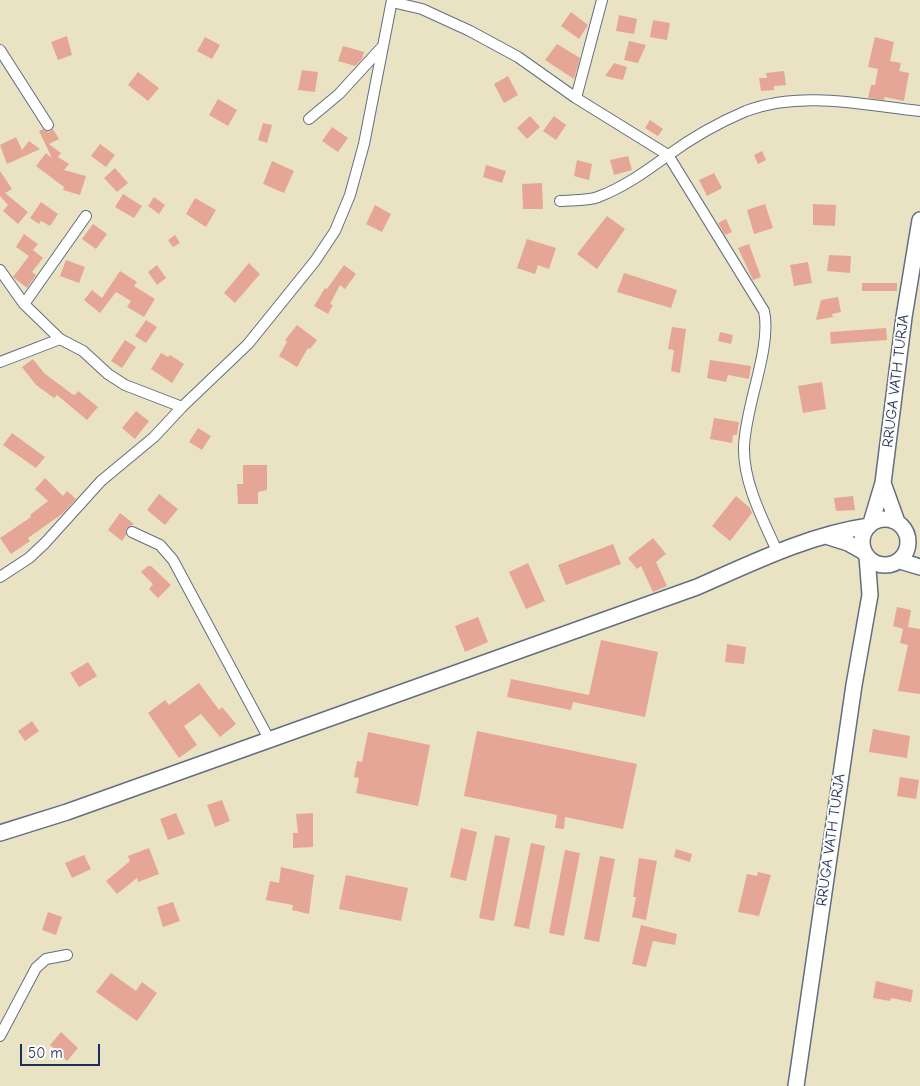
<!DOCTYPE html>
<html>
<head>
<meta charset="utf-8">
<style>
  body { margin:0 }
  #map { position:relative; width:920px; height:1086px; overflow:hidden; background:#e9e3c3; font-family:"Comic Neue",sans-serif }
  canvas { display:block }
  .scale { position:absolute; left:20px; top:1044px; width:80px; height:22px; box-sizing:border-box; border:2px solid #1b2f5e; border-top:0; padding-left:6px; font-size:15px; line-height:18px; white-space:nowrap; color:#1b2f5e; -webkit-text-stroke:4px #fdfcf7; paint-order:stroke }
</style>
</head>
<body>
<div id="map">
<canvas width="920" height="1086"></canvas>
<div class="scale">50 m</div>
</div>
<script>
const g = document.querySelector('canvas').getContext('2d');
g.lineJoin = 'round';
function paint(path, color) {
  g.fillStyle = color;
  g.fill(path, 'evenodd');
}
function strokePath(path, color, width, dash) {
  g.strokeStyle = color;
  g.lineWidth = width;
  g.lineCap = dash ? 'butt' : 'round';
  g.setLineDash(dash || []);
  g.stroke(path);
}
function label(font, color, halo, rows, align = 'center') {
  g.font = font + ' "Comic Neue",sans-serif';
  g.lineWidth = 4;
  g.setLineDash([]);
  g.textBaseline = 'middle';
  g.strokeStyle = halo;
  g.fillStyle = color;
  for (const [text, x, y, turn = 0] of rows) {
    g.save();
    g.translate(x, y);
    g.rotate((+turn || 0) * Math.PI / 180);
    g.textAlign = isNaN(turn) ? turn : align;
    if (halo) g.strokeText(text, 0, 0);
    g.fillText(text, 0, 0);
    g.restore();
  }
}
paint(new Path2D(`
  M571,12L588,25L579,39L561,26Z
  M619,15L637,19L634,34L616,31Z
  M653,20L670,23L667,40L650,37Z
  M67,36L72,55L58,60L51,42Z
  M205,37L220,45L212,59L197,51Z
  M875,37L894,42L890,61L901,63L899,71L909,73L904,101L885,97L884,100L868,98L871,85H875L878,69L868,67Z
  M629,41L646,45L638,63L624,60Z
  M557,44L580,58L574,79L545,60Z
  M343,46L364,52L362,59L355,66L338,61Z
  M614,63L627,67L623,80L605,76Z
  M302,70L318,72L315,92L298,90Z
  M784,71L786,85L774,86V90L761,91L759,78H767L766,73Z
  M138,72L159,88L148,101L128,85Z
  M508,76L518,95L504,103L494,84Z
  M218,99L237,110L228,126L209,115Z
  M530,116L540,127L527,139L517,128Z
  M554,116L566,125L556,140L543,131Z
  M650,120L663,129L658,136L645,128Z
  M263,123L272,125L267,143L258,140Z
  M332,127L348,138L338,152L322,141Z
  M43,129L49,132L53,129L59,139L49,144L61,153L58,157L69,164L64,170L86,176L80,195L63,190L64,187L36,166L46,153L52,158L39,131Z
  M16,137L22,150L29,141L40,149L7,164L0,145Z
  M100,144L115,155L106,167L91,156Z
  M762,151L766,160L758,164L754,155Z
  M628,156L632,170L614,175L610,160Z
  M577,160L592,164L589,180L574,176Z
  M272,161L294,171L284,193L263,184Z
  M486,165L506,171L502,183L483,177Z
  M115,168L128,183L117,192L104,178Z
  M0,171L12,189L5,193L28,212L18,224L3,211L8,205L0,196Z
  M714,173L722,188L707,196L699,180Z
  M542,183L543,209H523L522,184Z
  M123,194L142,206L134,218L115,207Z
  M154,197L165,205L159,214L148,206Z
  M195,198L216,210L206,227L186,214Z
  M41,202L58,214L50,226L41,221L39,224L30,218Z
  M765,204L773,228L754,234L747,210Z
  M813,204L836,205L835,226L813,225Z
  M375,205L391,214L382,232L366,224Z
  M607,216L625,229L597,269L577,254Z
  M726,219L732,232L725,235L718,223Z
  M93,224L107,234L96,249L82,239Z
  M24,234L38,244L33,250L43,258L32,272L36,275L27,288L13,277L29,256L16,247Z
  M175,235L180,243L173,247L168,240Z
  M527,239L556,248L549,269L538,265L535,274L517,268Z
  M749,244L761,277L753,280L738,248Z
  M829,255L851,256L850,273L827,271Z
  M66,260L85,267L79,283L60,276Z
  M808,262L812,283L794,286L790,265Z
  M249,263L260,274L235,303L224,293Z
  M157,265L166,278L157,285L148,272Z
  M344,265L356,274L345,289L340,285L330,304L333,305L328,314L314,306L325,288L327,289Z
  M120,271L137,282L134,286L155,299L144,317L127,307L131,301L116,292L100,313L84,300L92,290L102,298Z
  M624,273L677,290L671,308L617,292Z
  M862,283H897V291H862Z
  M838,297L841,312L832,314L833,317L816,320L821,300Z
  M146,320L157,327L146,343L135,336Z
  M297,325L317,340L310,349L308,348L297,367L279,356L287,342L285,340Z
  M672,327L686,329L680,373L671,371L674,350L668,349Z
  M886,328L887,340L831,344L830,332Z
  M720,332L733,335L731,344L718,341Z
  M125,340L136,347L122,368L111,361Z
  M161,353L168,357L170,355L184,364L172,383L151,369Z
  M33,359L44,373L72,394L75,395L78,391L98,407L87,420L57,395L54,398L36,385L22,367Z
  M710,360L751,366L749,379L728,375L726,382L707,378Z
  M822,382L826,409L803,413L798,386Z
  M136,411L149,421L135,439L122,428Z
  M714,418L739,422L737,435H733L732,443L710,439Z
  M198,428L211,436L202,450L189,442Z
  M12,433L45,457L36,468L3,445Z
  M243,465H267V490L258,492V504H238L237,484H243Z
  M45,478L63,496L67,491L76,499L62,514L28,538L30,541L11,554L0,538L31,517L30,515L48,501L35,489Z
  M159,494L178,509L165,525L147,510Z
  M736,496L750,508L752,513L730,541L712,526Z
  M853,496L855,510L836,511L834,498Z
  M120,513L134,524L126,529V535L122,541L108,530Z
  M653,538L666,554L656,562L667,586L653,592L641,566L637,569L628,558Z
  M613,544L621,564L566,585L558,565Z
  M528,563L545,601L526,609L509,572Z
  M148,566H151L171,585L158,598L149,589L153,584L141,572Z
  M897,607L911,610L908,627L920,629V694L898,691L908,645L900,643L903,629L893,626Z
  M478,617L488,642L465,652L455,626Z
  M601,640L658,652L645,717L573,702L571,710L507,697L511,679L589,695Z
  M727,644L746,647L744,664L725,662Z
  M88,662L97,676L79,687L70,673Z
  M199,683L219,710L222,707L236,724L220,737L201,714L184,726L197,745L179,758L148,713L165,700L169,705Z
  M32,721L39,731L25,741L18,731Z
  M873,729L910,736L907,758L869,752Z
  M477,731L637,764L623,829L565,817L564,829L555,828L557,815L464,796Z
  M368,732L430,745L418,806L356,793L359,778L354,777L357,761L362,762Z
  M900,777L919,780L916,799L897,796Z
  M222,800L230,821L215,827L207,805Z
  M176,813L185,834L168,840L160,819Z
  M313,813V847L293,848V833H298L296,814Z
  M461,828L477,832L466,881L450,877Z
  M495,835L510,838L494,921L479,918Z
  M531,843L545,846L529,929L514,926Z
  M149,848L159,874L138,882L137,878L117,894L106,881L130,861L128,856Z
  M676,849L692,854L690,862L674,857Z
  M565,850L580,853L564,936L549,933Z
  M84,855L91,869L72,878L65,863Z
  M600,856L615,859L599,942L584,939Z
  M639,858L657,861L646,920L632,917L636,897H633Z
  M281,867L314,875L309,914L292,910L293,905L266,900L270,881L279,883Z
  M758,872L771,875L759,916L738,912L747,874L757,876Z
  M346,875L408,888L401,921L339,909Z
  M173,902L180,921L163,927L157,907Z
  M48,912L62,917L56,935L42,930Z
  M641,925L677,934L675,945L653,941L646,967L632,964Z
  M111,973L136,991L142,982L157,993L137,1021L96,992Z
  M876,981L913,990L911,1002L891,998L890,1001L873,998Z
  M61,1032L78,1048L67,1061L50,1045Z`), '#e6a696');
const street = new Path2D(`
  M392,2L422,9L470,31L518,57L576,98L668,155L764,311C772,348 745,406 744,447C743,482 763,520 777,551
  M0,50L48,125
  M576,98L602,0
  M309,119L339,94L383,46
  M560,201C572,200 587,201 598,197C624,187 645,172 667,156C690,139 720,122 746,111C801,90 864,105 920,111
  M0,270L24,304L60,339L83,351L108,374L125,385L182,407
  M24,304L86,216
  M0,362L60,339
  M132,532L160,545L173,560L269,739
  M0,577L29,558L45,543L101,481L154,437L182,407L248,344L315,261L335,231L350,195L364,144L392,0
  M0,1036L36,968L46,959L67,955`);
const secondary = new Path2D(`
  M883,483L897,522
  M862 542a23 23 0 1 1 46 0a23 23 0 1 1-46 0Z
  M871,523L883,483L904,317L920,220
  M826,536L848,543L864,552
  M900,561L920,567
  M0,833L67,812L697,587C752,563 808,535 869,526
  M796,1086L854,685L870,595L867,556`);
strokePath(street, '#636e81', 12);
strokePath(secondary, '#636e81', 18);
strokePath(street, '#fff', 10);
strokePath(secondary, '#fff', 15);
label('15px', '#1b2f5e', '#fdfcf7', [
  ["RRUGA VATH TURJA",896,381,-83],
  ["RRUGA VATH TURJA",831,840,-82]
]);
</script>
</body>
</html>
